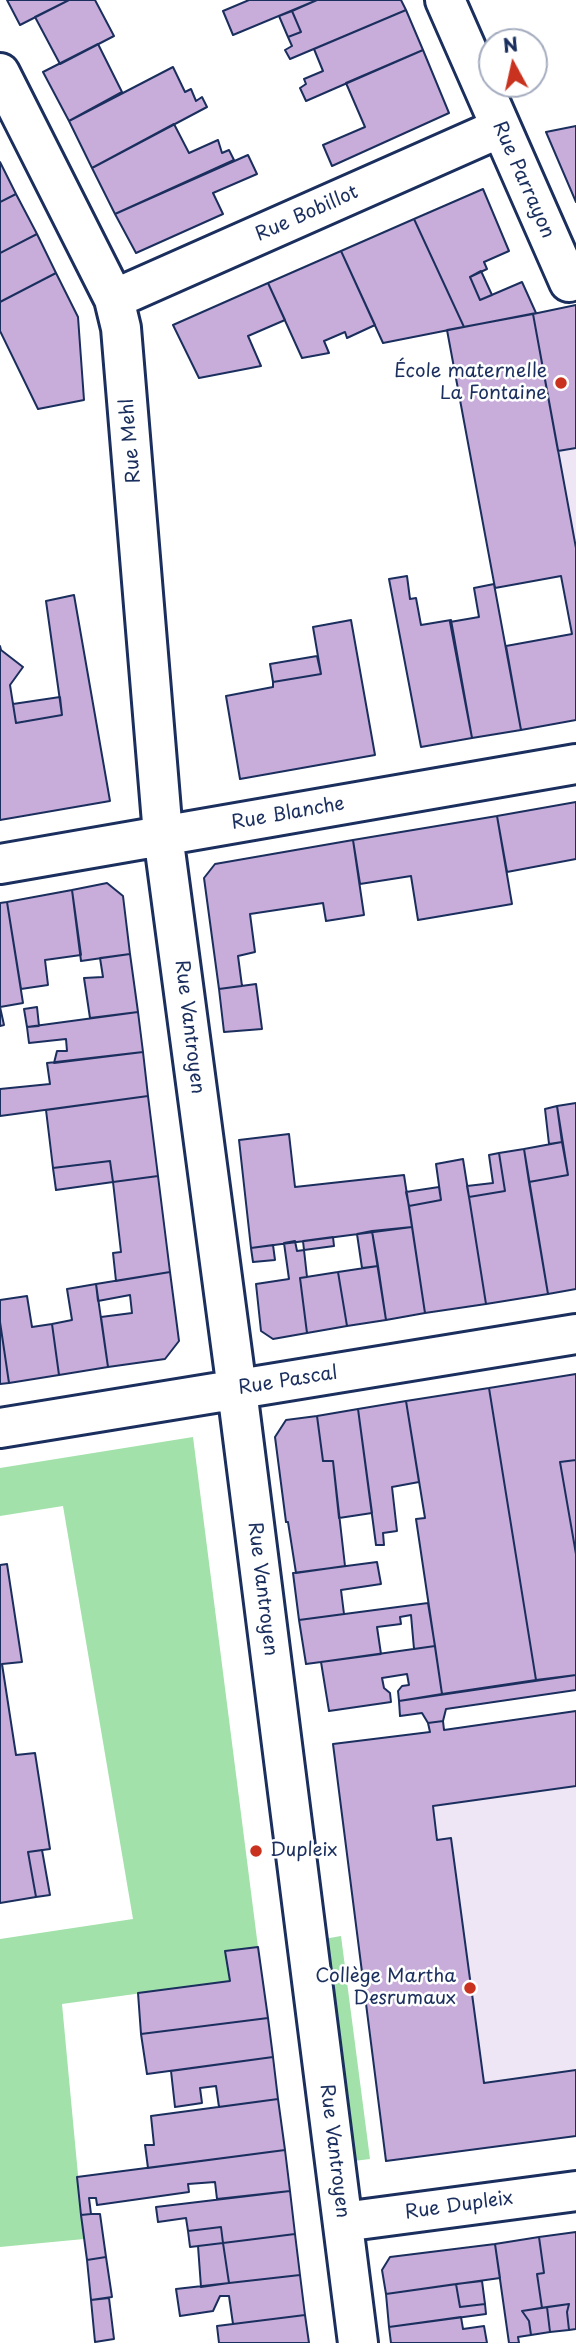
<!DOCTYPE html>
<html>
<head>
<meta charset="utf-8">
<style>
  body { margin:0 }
  #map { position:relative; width:576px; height:2343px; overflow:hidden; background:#fff; font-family:"Playpen Sans",sans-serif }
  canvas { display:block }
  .north { position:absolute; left:478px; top:28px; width:70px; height:70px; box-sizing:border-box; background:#fff; border:2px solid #a4acbf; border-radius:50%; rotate:352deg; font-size:19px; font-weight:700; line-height:28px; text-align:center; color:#1b2f5e }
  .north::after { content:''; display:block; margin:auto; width:24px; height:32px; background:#c8321e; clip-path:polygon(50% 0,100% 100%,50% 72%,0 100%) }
</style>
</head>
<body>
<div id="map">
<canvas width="576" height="2343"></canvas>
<div class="north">N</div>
</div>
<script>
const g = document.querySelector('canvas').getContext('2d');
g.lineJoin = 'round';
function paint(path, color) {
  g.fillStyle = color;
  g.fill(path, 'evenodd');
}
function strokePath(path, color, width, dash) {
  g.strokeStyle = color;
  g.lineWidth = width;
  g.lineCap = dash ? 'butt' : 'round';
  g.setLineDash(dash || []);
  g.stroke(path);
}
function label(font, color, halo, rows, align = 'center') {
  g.font = font + ' "Playpen Sans",sans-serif';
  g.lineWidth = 5;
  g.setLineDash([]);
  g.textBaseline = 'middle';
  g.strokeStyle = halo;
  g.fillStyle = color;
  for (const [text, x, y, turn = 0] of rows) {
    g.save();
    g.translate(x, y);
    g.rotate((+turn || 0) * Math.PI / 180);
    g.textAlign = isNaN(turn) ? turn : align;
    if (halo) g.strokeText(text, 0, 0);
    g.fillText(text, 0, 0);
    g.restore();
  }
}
paint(new Path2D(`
  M576,305V548L533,314Z
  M576,1711V2136L386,2161L333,1744L429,1732L428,1723L443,1721L445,1729Z`), '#eee6f4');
paint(new Path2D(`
  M193,1437L258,1947L225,1951L230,1981L62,2004L84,2239L0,2247V1939L133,1919L63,1506L0,1516V1468Z
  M341,1936L370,2159L354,2161L324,1939Z`), '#a2e1aa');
const building = new Path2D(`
  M7,0H69L20,25Z
  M69,0H95L114,36L60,64L35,17Z
  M249,0H317L233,35L223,11Z
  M317,0H401L406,10L290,59L285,50L292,46L288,37L301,32L292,11Z
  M406,10L423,50L306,101L300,88L306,84L304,79L323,71L314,49Z
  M292,11L301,32L288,37L279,16Z
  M98,44L122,92L69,121L43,72Z
  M423,50L449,113L332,166L323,145L365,127L346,83Z
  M173,67L185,92L191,89L196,101L202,97L207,107L92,168L69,121Z
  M174,124L189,153L218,140L222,153L229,150L234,160L115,214L92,168Z
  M576,126V202L546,132Z
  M248,155L257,174L213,193L223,214L136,253L115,214Z
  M0,162L16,194L0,202Z
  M483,189L509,251L484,262L487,269L470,277L480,300L522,282L536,313L464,327L414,219Z
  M16,194L37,234L0,253V202Z
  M414,219L464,327L383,343L341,251Z
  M37,234L56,273L0,302V253Z
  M341,251L375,325L347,338L345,332L324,341L329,353L302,358L268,283Z
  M481,271L492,295L480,300L470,277Z
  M56,273L78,317L84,400L38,409L0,331V302Z
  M268,283L285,320L248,336L261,366L199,378L173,325Z
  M576,305V448L558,451L533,314Z
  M533,314L576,548V720L521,730L506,646L572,634L561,576L495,588L447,330Z
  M407,576L410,599L416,598L421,625L451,620L472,738L421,747L389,579Z
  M494,584L521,730L472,738L450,622L479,617L474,588Z
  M74,595L110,801L0,820V646L1,650L23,667L10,685L16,723L62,715L46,601Z
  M351,620L375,755L240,779L226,696L273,687V682L321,674L313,627Z
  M317,656L321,674L273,682L270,664Z
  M60,697L62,715L16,723L13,704Z
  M576,802V859L507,872L497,816Z
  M497,816L512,904L418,920L411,876L360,884L353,840Z
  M353,840L364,915L326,921L323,903L250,914L255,952L238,956L242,986L219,989L204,878L215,864Z
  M107,883L123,896L130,954L81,961L72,890Z
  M72,890L81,955L45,960L48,985L21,989L7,902Z
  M7,902L23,1003L0,1007L4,1025L0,1026V903Z
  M130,954L138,1012L90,1018L84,978L103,977L100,958Z
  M256,984L262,1029L224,1032L219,989Z
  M37,1007L39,1026L27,1027L24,1009Z
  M138,1012L143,1052L54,1063L57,1051H67L66,1039L29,1043L27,1027Z
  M143,1052L148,1096L0,1116V1089L50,1084L47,1063Z
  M148,1096L158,1176L113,1182L110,1161L53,1168L46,1110Z
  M576,1103V1289L548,1294L529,1182L568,1175L557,1106Z
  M557,1106L562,1142L549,1144L545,1109Z
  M289,1134L295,1187L404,1175L412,1227L251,1248L239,1140Z
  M562,1142L568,1175L529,1182L524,1149Z
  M524,1149L548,1294L486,1304L469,1197L505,1191L499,1153Z
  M499,1153L505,1191L469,1197L467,1186L493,1183L489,1155Z
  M463,1159L486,1304L425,1313L409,1206L441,1200L436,1164Z
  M110,1161L113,1182L56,1190L53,1168Z
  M158,1176L170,1272L116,1281L113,1253L121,1252L113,1182Z
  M439,1187L441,1200L409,1206L406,1192Z
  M412,1227L425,1313L386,1320L372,1231Z
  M372,1231L378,1266L362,1268L357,1234Z
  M333,1237L334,1246L304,1250L303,1241Z
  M295,1241L297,1251L304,1250L307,1277L300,1278L307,1333L273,1339L261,1331L256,1284L289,1279L284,1243Z
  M273,1245L275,1260L253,1262L251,1248Z
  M378,1266L386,1320L347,1326L338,1272Z
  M170,1272L179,1341L165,1359L108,1367L101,1317L132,1313L130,1295L98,1301L96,1284Z
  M338,1272L347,1326L307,1333L300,1278Z
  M96,1284L108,1367L59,1375L52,1324L72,1320L67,1289Z
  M27,1296L32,1327L52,1324L59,1375L9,1383L0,1322V1300Z
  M0,1322L9,1383L0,1384Z
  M576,1374V1460L560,1462L576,1554V1675L536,1680L489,1388Z
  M489,1388L536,1680L442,1694L416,1519L425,1518L406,1401Z
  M406,1401L419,1482L392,1487L397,1531L383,1533L384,1545H376L358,1409Z
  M358,1409L372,1513L339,1518L333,1461H323L317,1416Z
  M317,1416L323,1461H333L345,1566L296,1573L288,1522H286L275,1437L286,1420Z
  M576,1460V1554L560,1462Z
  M377,1562L381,1584L341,1590L344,1614L299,1620L293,1573Z
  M7,1564L22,1662L2,1664L16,1755L35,1753L50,1849L28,1852L36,1897L0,1903V1565Z
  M428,1603L435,1646L414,1649L411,1615L400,1617L401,1624L377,1627L381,1654L306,1664L299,1620Z
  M435,1646L442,1694L399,1701L398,1691L402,1686L409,1685L407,1674L382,1678L384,1688L390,1693L391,1702L329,1711L321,1662Z
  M576,1675V1690L446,1709L443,1721L428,1723L422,1713L400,1716L399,1701Z
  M576,1711V1786L433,1806L437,1840L451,1838L484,2083L576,2070V2136L386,2161L333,1744L430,1732L428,1723L443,1721L444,1730Z
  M42,1850L50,1895L36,1897L28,1852Z
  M258,1947L268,2018L141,2034L138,1993L230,1981L225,1951Z
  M268,2018L273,2057L147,2074L141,2034Z
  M273,2057L278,2099L219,2107L216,2086L200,2088L202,2103L175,2107L171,2071Z
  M278,2099L285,2150L148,2168L145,2145H154L151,2116Z
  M285,2150L290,2191L217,2199L215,2182L188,2184L189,2192L97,2205L96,2198H89L91,2214L81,2215L77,2177Z
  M290,2191L295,2234L223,2243L221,2227L188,2231L186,2218L158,2222L156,2207Z
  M91,2214H100L106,2257L87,2260L81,2215Z
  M221,2227L223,2243L190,2247L188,2231Z
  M576,2232V2329L569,2330L567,2312L569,2304L542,2308L537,2274L544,2273L539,2237Z
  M295,2234L300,2275L229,2283L223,2243Z
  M539,2237L544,2273L537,2274L542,2308L522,2311L529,2321L531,2335L518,2337L519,2343H509L495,2244Z
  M223,2243L229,2283L201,2287L198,2246Z
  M495,2244L500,2278L386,2294L382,2270L390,2257Z
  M106,2257L112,2297L91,2300L87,2260Z
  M300,2275L305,2315L233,2324L229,2296H220L213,2311L180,2316L176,2289Z
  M482,2281L485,2304L460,2307L456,2284Z
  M456,2284L460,2307L485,2304L486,2314L389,2327L386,2294Z
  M109,2298L114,2339L95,2342L91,2300Z
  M569,2304L567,2312L569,2330L550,2332L547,2307Z
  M547,2307L550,2332L531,2335L529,2321L522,2311Z
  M305,2315L309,2343H219L217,2326Z
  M461,2317L463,2329L484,2326L487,2343H391L389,2327Z`);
paint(building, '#c8adda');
strokePath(building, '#1b2f5e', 2);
const street = new Path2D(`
  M445,0L569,282
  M0,73L114,299L121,328L163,835L237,1390L358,2343
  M114,299L500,128
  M0,864L576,764
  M0,1428L576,1334
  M343,2222L576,2191`);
strokePath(street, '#1b2f5e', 44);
strokePath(street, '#fff', 38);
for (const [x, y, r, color] of [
  [561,383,7,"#c8321e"],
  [256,1851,7,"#c8321e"],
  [470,1988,7,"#c8321e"]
]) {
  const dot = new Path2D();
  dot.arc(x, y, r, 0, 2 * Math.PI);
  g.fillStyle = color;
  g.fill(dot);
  strokePath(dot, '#fff', 2.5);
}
label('19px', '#1b2f5e', '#fff', [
  ["Rue Parrayon",523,180,66],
  ["Rue Bobillot",307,214,-24],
  ["Rue Mehl",131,441,-95],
  ["Rue Blanche",288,814,-10],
  ["Rue Vantroyen",189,1027,83],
  ["Rue Pascal",288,1381,-9],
  ["Rue Vantroyen",262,1589,83],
  ["Rue Vantroyen",334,2151,83],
  ["Rue Dupleix",459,2206,-8]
]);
label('19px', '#1b2f5e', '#fff', [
  ["École maternelle",547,372],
  ["La Fontaine",547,394],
  ["Dupleix",270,1851,"left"],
  ["Collège Martha",456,1977],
  ["Desrumaux",456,1999]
], 'right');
</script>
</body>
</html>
